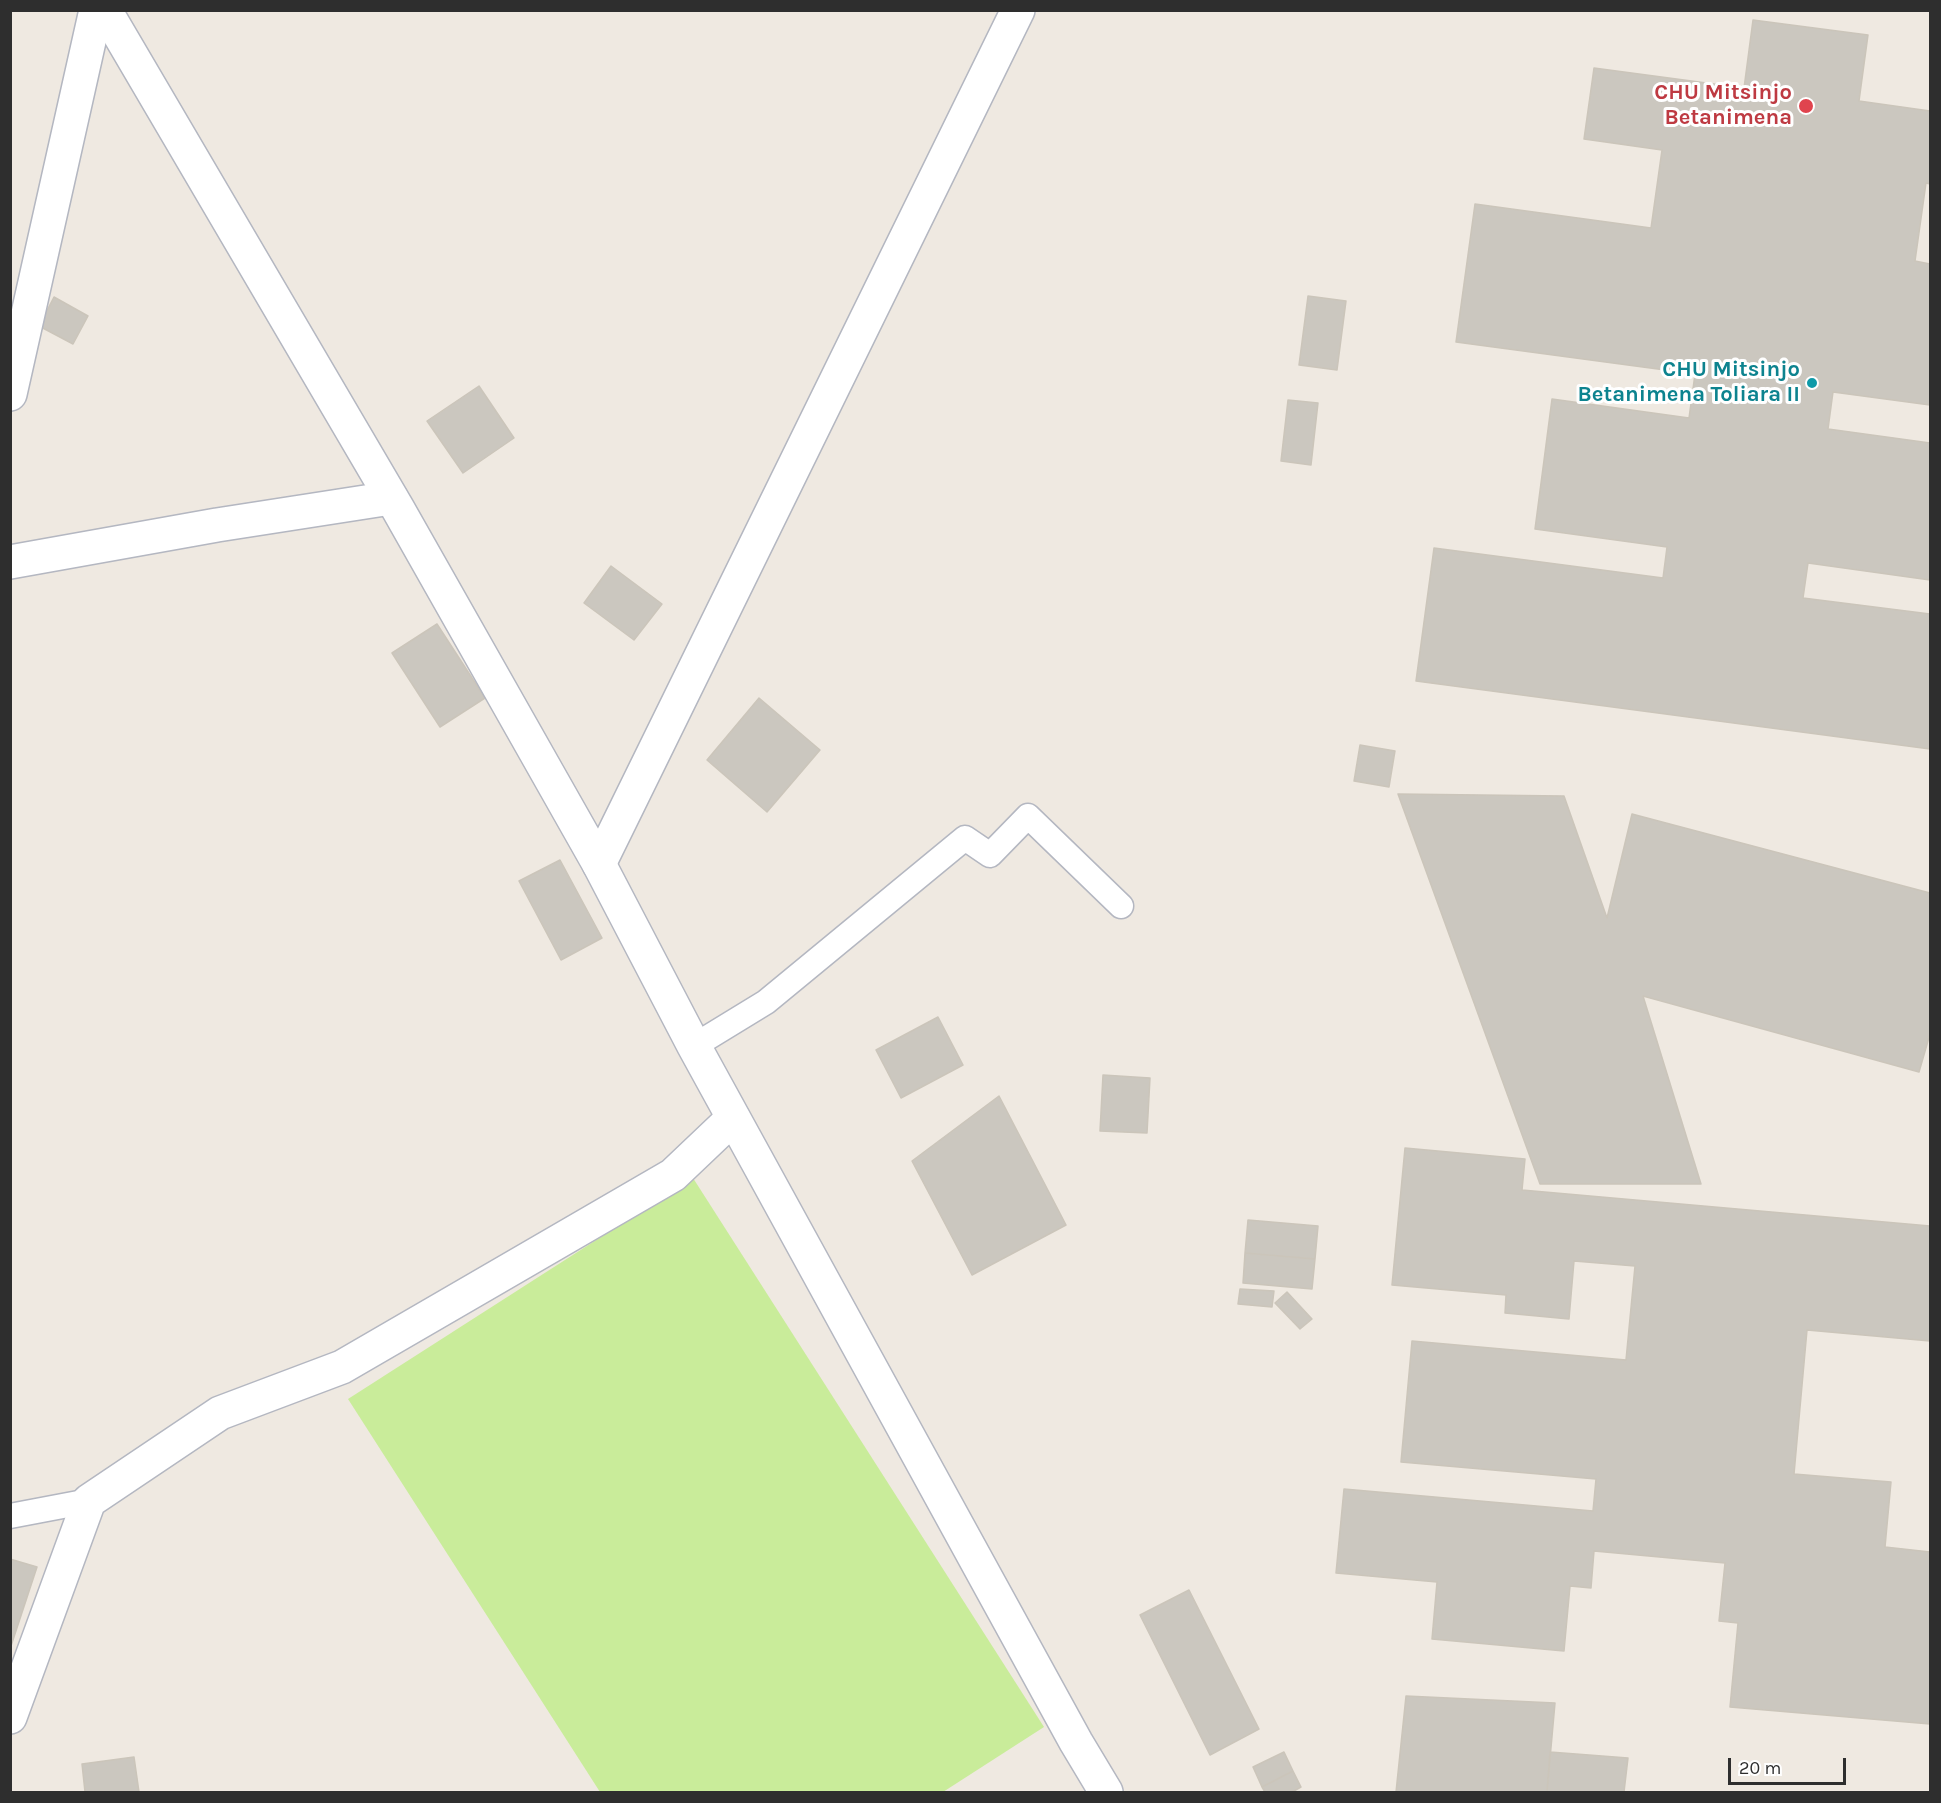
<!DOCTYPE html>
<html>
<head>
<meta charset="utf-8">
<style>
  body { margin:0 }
  #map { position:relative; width:1941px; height:1803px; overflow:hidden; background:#efe9e1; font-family:Karla,sans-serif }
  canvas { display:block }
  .frame { position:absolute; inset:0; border:12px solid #2e2e2e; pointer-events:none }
  .scale { position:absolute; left:1728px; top:1758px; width:118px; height:27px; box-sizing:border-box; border:3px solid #2e2e2e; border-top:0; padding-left:8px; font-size:18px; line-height:21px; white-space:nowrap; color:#2e2e2e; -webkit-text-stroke:4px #fff; paint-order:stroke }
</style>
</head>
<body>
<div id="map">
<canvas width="1941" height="1803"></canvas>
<div class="frame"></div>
<div class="scale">20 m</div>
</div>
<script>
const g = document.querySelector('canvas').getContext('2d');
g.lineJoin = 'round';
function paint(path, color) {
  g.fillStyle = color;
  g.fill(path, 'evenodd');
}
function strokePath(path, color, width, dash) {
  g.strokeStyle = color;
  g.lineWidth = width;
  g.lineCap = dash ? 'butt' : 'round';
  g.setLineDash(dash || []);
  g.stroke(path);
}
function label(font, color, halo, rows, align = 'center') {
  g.font = font + ' Karla,sans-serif';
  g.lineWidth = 6;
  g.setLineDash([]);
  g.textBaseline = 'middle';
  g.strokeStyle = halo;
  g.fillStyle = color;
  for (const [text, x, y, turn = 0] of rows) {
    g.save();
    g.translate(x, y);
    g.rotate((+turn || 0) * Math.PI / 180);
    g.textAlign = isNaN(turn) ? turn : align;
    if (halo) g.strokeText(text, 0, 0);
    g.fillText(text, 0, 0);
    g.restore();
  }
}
paint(new Path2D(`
  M693,1178L1044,1727L943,1792H600L348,1399Z`), '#c9ec9a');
const building = new Path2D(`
  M1753,20L1868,35L1859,101L1930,111V184L1926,183L1915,261L1930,264V405L1833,392L1828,429L1930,443V580L1808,563L1803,598L1930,614V749L1416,681L1434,548L1663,578L1667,547L1535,529L1552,399L1689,418L1695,374L1456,342L1475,204L1651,228L1662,150L1584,139L1594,68L1744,88Z
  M1308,296L1346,301L1337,370L1299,365Z
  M54,297L88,316L73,344L39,326Z
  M479,386L514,438L463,473L427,421Z
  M1288,400L1318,403L1311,465L1281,461Z
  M611,566L662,604L634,640L584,603Z
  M437,624L485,698L440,727L392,653Z
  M759,698L820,750L767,812L707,760Z
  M1360,745L1395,751L1389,787L1354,781Z
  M1398,794L1564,796L1607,918L1632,814L1930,893V1034L1919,1072L1643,996L1701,1184H1540Z
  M560,860L602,938L561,960L519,881Z
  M938,1017L963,1065L901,1098L876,1050Z
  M1103,1075L1150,1078L1147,1133L1100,1131Z
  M999,1096L1066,1225L972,1275L912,1161Z
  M1405,1148L1525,1159L1522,1190L1930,1226V1341L1807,1330L1794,1474L1891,1482L1885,1547L1930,1552V1724L1730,1707L1738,1623L1719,1621L1725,1563L1594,1551L1591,1588L1570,1586L1564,1651L1432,1639L1437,1582L1336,1573L1344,1489L1593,1511L1596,1479L1401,1462L1412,1341L1626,1360L1635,1266L1574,1261L1569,1319L1505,1313L1506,1295L1392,1285Z
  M1248,1220L1318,1226L1315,1259L1245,1253Z
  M1245,1253L1315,1259L1312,1289L1243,1283Z
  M1240,1289L1274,1291L1272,1307L1238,1304Z
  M1287,1292L1312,1319L1300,1329L1275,1303Z
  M10,1559L37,1567L10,1649Z
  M1189,1590L1259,1729L1210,1755L1140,1615Z
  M1406,1696L1555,1703L1547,1792H1396Z
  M1284,1752L1293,1771L1262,1787L1253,1767Z
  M1550,1752L1628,1758L1624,1792H1547Z
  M134,1757L139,1792H85L82,1764Z
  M1293,1771L1301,1787L1292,1792H1265L1262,1787Z`);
paint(building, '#cbc7bf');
strokePath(building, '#cbc5ba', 1.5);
const service = new Path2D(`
  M694,1046L766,1002L965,838L990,855L1028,816L1121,906
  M10,1516L89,1501`);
const minor = new Path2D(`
  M10,394L96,10
  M10,562L217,525L391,498
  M599,864L1018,10
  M10,1717L89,1501L220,1413L342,1367L673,1175L733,1118`);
const tertiary = new Path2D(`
  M105,10L398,509L599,864L694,1046L1076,1742L1106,1792`);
strokePath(service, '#b4b7c1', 27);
strokePath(minor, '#b4b7c1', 36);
strokePath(tertiary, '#b4b7c1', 36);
strokePath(service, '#fff', 24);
strokePath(minor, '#fff', 33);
strokePath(tertiary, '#fff', 33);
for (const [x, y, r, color] of [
  [1806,106,8,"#e0444e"],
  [1812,383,6,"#0f9aa8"]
]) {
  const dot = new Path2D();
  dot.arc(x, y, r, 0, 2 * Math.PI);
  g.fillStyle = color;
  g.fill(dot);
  strokePath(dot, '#fff', 2);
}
label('bold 22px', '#be3a42', '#fff', [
  ["CHU Mitsinjo",1792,93],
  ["Betanimena",1792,118]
], 'right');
label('bold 22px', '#0d838f', '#fff', [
  ["CHU Mitsinjo",1800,370],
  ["Betanimena Toliara II",1800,395]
], 'right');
</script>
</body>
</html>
